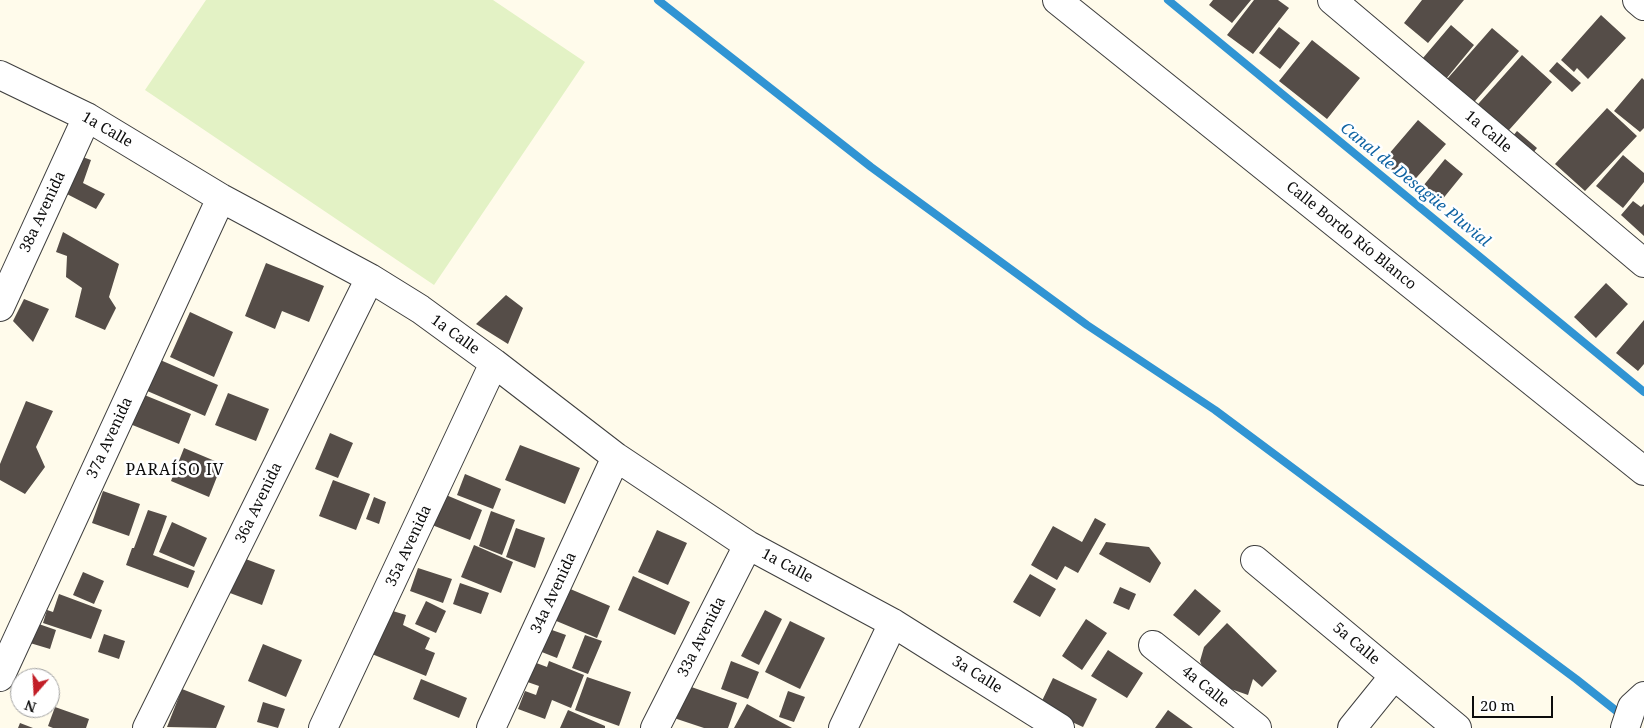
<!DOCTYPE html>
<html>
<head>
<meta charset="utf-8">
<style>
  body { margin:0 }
  #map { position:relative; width:1644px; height:728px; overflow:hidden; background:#fffbeb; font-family:"Noto Serif",serif }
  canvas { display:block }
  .north { position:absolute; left:10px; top:668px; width:50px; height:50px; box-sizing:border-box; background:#fff; border:1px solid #9e9e9e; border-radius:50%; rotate:199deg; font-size:14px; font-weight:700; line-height:20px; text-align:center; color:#0c0c0c }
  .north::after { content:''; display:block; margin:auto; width:18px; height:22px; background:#c21e27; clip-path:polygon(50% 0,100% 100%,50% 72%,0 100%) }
  .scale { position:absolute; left:1472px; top:696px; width:81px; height:22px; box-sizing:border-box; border:2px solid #0c0c0c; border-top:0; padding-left:6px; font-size:15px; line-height:18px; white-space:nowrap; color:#0c0c0c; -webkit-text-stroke:4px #fff; paint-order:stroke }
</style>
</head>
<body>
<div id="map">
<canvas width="1644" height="728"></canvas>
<div class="north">N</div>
<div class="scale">20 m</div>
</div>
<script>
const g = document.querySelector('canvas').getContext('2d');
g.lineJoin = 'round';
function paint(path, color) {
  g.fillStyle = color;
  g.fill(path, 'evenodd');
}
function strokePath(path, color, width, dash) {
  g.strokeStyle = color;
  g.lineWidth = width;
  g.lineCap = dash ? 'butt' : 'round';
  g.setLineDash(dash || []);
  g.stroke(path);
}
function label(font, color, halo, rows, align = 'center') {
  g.font = font + ' "Noto Serif",serif';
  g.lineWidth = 5;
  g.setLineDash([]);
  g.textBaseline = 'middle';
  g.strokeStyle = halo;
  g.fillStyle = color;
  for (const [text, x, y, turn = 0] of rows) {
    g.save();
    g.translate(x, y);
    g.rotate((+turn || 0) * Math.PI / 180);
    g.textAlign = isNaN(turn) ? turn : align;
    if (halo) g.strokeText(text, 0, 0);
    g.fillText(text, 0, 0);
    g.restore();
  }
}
paint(new Path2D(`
  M206,0H493L585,62L434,285L145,90Z`), '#e3f2c5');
strokePath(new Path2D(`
  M658,0L871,167L1087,325L1215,410L1576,679L1624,717
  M1168,0L1644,392`), '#3094d3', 8);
paint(new Path2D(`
  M1213,0H1251L1232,23L1209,5Z
  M1254,0H1278L1289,8L1253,54L1227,35Z
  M1422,0H1464L1428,43L1404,23Z
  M1601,15L1626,38L1588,79L1577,68L1574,72L1561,60Z
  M1451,25L1474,45L1441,85L1417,65Z
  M1279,27L1300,43L1280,69L1259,53Z
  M1492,28L1519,51L1468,109L1441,86Z
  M1312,40L1360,78L1327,119L1279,81Z
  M1522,55L1552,82L1501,139L1471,112Z
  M1557,62L1581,83L1572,92L1549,71Z
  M1642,78L1644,80V128L1640,132L1614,111Z
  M1607,108L1637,136L1585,191L1555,164Z
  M1418,120L1446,144L1410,185L1382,162Z
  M1517,131L1537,148L1529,158L1508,142Z
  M74,154L91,160L83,183L105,194L96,209L63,192Z
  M1623,155L1644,173V182L1623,208L1596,186Z
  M1445,159L1463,174L1437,206L1419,191Z
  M1633,201L1641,207L1644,204V236L1621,215Z
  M63,232L119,264L109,297L116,308L105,330L75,317L82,288L66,277L67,256L56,252Z
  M266,263L324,286L309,322L282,311L275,329L245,316Z
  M1606,283L1628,304L1596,338L1574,317Z
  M506,295L523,308L508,344L476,324Z
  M24,299L49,309L33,342L13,321Z
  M190,312L233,332L214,377L170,357Z
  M1644,320V364L1638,371L1616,353Z
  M158,359L218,385L205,416L145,390Z
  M228,393L269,409L256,441L215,425Z
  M142,394L191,414L179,444L130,424Z
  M26,401L53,411L36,447L45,467L25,494L0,480V464Z
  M330,433L353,443L338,478L315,469Z
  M520,445L580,468L565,504L505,480Z
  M184,448L222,464L209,497L171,481Z
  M465,474L501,489L493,509L457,495Z
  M333,480L370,494L356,530L319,516Z
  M434,490L482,510L470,540L422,521Z
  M103,491L140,504L129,536L92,523Z
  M374,497L386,502L379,524L366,519Z
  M148,510L167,516L153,555L195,571L188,588L126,565L132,548H134Z
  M491,511L515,520L502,555L479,546Z
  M1095,518L1106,524L1078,573L1065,566L1057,580L1031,565L1053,526L1082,542Z
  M172,522L207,538L194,567L159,552Z
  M516,528L545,538L535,568L506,557Z
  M657,530L687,543L668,585L638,572Z
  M1106,542L1149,547L1161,563L1150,583L1099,554Z
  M474,545L513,562L501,593L461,577Z
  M235,555L275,570L262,605L222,590Z
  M418,568L452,579L443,603L410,591Z
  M83,572L104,581L94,604L73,595Z
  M1030,574L1056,589L1040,617L1013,602Z
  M633,576L690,602L675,635L618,610Z
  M460,583L489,593L481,614L453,604Z
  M1120,587L1136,594L1129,610L1113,603Z
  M568,588L610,606L597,638L554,620Z
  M1195,589L1221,611L1199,636L1173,615Z
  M59,594L102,610L91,639L43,623L47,610L53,612Z
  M426,601L446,611L436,633L415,624Z
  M386,609L406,615L403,625L430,638L425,649L435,653L426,676L367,652Z
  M765,610L782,619L759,665L741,656Z
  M1086,619L1107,633L1082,670L1062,656Z
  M790,621L825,638L800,689L765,672Z
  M36,623L56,630L50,649L30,643Z
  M1227,623L1277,671L1262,687L1253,679L1248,695L1208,681L1200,661L1204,647Z
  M538,625L566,635L557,658L529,647Z
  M104,634L125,641L119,659L98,652Z
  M585,635L602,641L588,674L572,668Z
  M263,644L302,660L286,697L248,681Z
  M1108,650L1143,673L1127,698L1091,676Z
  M523,658L547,667L549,661L584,675L571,708L552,700L545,719L518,709L525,691L536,695L539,686L516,678Z
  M731,661L759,672L748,699L721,689Z
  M587,677L631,692L619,726L575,710Z
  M1053,678L1097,699L1083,727L1039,707Z
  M421,679L467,698L459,718L413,699Z
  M680,683L737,703L728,728H704L668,716Z
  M182,689L225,706L216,728L167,727Z
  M788,691L805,697L794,722L779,717Z
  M263,702L285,709L278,728L257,722Z
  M747,704L792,728H734Z
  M55,707L89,719L86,728H53L48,726Z
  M568,710L605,726V728H560Z
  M1168,710L1193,728H1155Z
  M20,723L33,728H18Z`), '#554d48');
const street = new Path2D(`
  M1057,0L1644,471
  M1332,0L1644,263
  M1637,0L1644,6
  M0,75L87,117L221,198L370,278L420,309L494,363L616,457L748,545L893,623L1060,728
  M0,307L87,117
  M1255,560L1457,728
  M1153,645L1257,728
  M0,677L221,198
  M147,728L370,278
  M323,728L494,363
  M491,728L616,457
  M655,728L748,545
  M843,728L893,623
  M1352,728L1394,676
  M1625,728L1632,707L1644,696`);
strokePath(street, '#3f3f3f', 30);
strokePath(street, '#fff', 28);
label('15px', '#0c0c0c', '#fff', [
  ["1a Calle",107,130,30],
  ["1a Calle",1488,132,40],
  ["38a Avenida",43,212,-65],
  ["Calle Bordo Río Blanco",1351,236,39],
  ["1a Calle",455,335,36],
  ["37a Avenida",110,438,-65],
  ["36a Avenida",259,503,-64],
  ["35a Avenida",409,546,-65],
  ["1a Calle",787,566,28],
  ["34a Avenida",554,593,-65],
  ["33a Avenida",702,637,-63],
  ["5a Calle",1356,644,40],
  ["3a Calle",977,675,32],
  ["4a Calle",1205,687,39]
]);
label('italic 16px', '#1064a3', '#fff', [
  ["Canal de Desagüe Pluvial",1415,185,39]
]);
g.letterSpacing = '1px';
label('16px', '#0c0c0c', '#fff', [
  ["PARAÍSO IV",175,470]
]);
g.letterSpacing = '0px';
</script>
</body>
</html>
